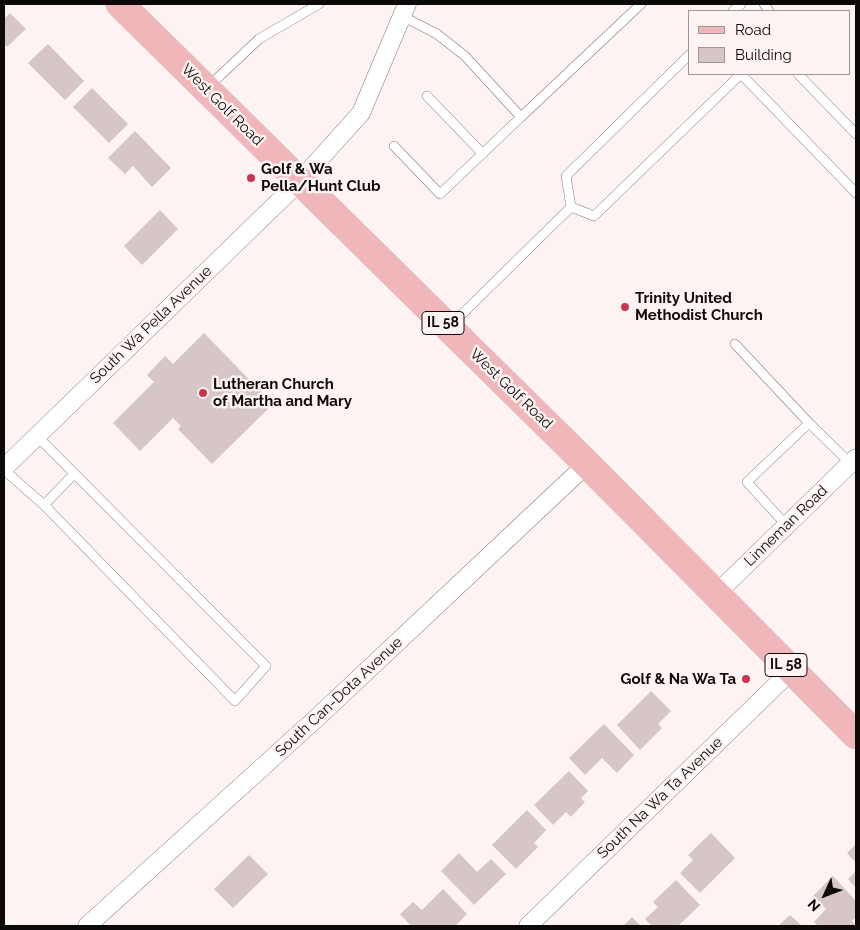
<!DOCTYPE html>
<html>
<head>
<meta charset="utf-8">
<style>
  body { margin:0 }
  #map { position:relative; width:860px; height:930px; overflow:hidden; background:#fdf3f3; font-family:Raleway,sans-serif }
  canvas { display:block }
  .frame { position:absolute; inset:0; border:5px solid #0f0a0a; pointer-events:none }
  .legend { position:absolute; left:688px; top:10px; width:162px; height:65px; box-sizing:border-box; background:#fdf3f3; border:1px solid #9e9696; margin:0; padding:6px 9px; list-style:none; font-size:15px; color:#0f0a0a }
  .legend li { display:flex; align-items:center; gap:10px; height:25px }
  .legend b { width:25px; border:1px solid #9e9696 }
  .north { position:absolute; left:800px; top:870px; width:50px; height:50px; -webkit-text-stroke:4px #fdf3f3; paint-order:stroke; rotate:227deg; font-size:14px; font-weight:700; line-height:20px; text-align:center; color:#0f0a0a }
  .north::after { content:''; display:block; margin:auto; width:18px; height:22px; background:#0f0a0a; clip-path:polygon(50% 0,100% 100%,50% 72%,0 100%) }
</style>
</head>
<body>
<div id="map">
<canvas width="860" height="930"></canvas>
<div class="frame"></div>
<ul class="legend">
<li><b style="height:6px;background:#f0b6b9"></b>Road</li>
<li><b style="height:14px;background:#d6c6c6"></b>Building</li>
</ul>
<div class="north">N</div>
</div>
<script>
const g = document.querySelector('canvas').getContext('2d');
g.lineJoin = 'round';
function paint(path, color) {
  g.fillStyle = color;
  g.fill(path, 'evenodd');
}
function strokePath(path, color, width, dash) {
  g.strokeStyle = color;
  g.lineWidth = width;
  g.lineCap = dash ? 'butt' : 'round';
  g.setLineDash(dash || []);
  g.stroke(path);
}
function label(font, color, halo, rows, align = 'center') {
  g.font = font + ' Raleway,sans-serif';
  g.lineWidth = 5;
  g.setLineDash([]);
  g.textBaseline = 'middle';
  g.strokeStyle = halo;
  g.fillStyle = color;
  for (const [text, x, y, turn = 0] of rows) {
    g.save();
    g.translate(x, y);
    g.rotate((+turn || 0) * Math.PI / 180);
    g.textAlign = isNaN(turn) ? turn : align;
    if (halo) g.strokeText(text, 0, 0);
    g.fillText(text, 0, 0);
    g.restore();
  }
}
paint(new Path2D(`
  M10,13L26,29L7,47L4,44V19Z
  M48,44L84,81L65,100L28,63Z
  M92,88L128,124L109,143L73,107Z
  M135,131L171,168L152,187L133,166L125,174L108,158Z
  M160,210L178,229L142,265L124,246Z
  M204,333L273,404L212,464L178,429L181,426L173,418L140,451L113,423L154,382L147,375L165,356L173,364Z
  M651,691L671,711L658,724L662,728L640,750L617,725Z
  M604,724L634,755L617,773L602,758L585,775L569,758Z
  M569,771L588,791L581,798L585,802L571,817L566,812L553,825L534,805Z
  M527,810L546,830L534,843L538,847L516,869L492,845Z
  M711,833L735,858L700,893L680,873L693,860L688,855Z
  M856,844V863L847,853Z
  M459,853L477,872L491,859L506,874L474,905L441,871Z
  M249,855L268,874L233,908L214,889Z
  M856,871V888L848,879Z
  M833,876L856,901V917L852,921L856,926H818L814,922L826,909L813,896Z
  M676,880L700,905L678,926H652L645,919L658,907L653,902Z
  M443,889L467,914L455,926H411L400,914L413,902L422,910Z
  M790,915L802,926H778Z
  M632,917L641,926H623Z`), '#d6c6c6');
const lane = new Path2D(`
  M764,4L769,11
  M733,11L741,4
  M741,74L856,193
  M798,74L856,134
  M208,87L259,39L319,4
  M427,96L483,154
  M521,117L641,4
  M394,146L440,194L521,117L465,56L437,34L402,16
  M571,207L594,216L741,74
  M571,207L566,176L689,55
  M450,326L571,207
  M735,344L809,423
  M4,470L44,505L235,701L266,666L37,436
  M44,505L74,474
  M787,526L747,482L809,423L851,464`);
const street = new Path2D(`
  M4,468L299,182L361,113L407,4
  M716,594L856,458
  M87,926L321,714L587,464
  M528,926L792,670`);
const primary = new Path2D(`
  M120,4L587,464L856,735`);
strokePath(lane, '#847575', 10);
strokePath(street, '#847575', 19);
strokePath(primary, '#d4d3d3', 29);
strokePath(lane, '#fff', 9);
strokePath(street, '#fff', 18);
strokePath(primary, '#f0b6b9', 28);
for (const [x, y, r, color] of [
  [251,178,5,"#c8374d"],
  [625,307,5,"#c8374d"],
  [203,393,5,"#c8374d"],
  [746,679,5,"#c8374d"]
]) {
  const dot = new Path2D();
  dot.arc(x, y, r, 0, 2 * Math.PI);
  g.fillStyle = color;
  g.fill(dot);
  strokePath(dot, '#fdf3f3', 2);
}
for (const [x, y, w] of [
  [443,323,42],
  [786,665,42]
]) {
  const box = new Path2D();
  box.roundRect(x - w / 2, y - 11.5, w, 23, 4);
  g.fillStyle = '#fdf3f3';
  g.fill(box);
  strokePath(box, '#0f0a0a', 1);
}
label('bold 14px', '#0f0a0a', null, [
  ["IL 58",443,323],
  ["IL 58",786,665]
]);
label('15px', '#0f0a0a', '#fdf3f3', [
  ["West Golf Road",222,105,45],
  ["South Wa Pella Avenue",151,325,-44],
  ["West Golf Road",511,389,44],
  ["Linneman Road",786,526,-44],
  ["South Can-Dota Avenue",339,697,-43],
  ["South Na Wa Ta Avenue",660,798,-44]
]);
label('bold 15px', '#0f0a0a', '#fdf3f3', [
  ["Golf & Wa",261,169],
  ["Pella/Hunt Club",261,186],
  ["Trinity United",635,298],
  ["Methodist Church",635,315],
  ["Lutheran Church",213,384],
  ["of Martha and Mary",213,401],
  ["Golf & Na Wa Ta",736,679,"right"]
], 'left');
</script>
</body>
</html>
